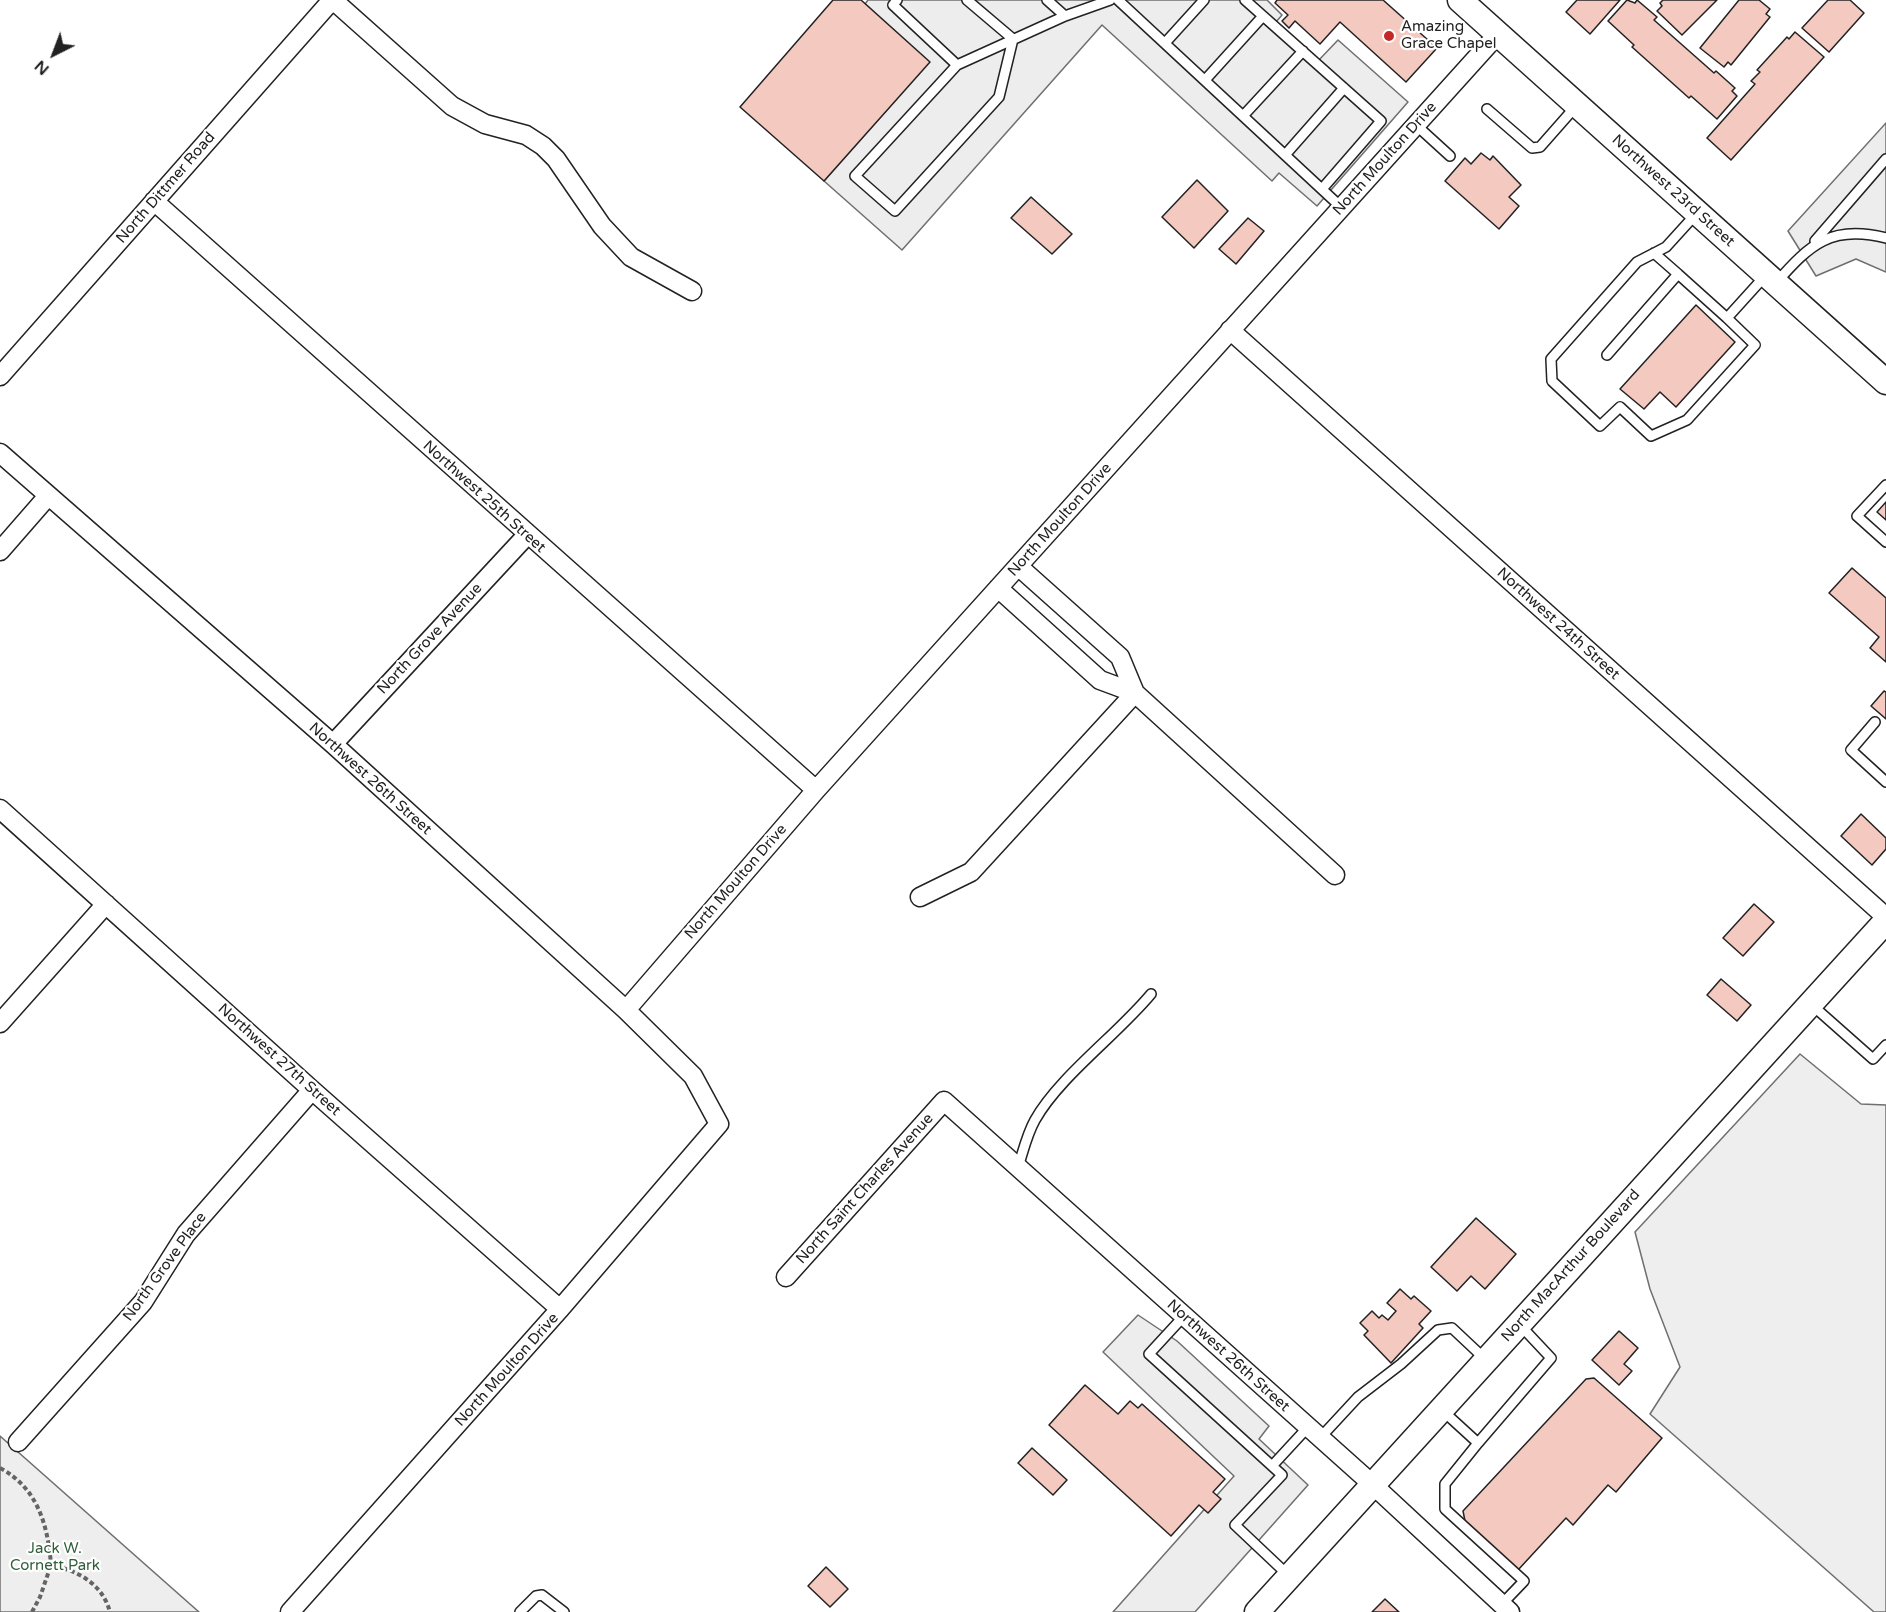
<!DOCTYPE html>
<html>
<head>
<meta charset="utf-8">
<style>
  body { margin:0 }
  #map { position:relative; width:1886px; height:1612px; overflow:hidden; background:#fff; font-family:"Varela Round",sans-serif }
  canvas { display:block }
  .north { position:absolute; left:24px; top:24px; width:60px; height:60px; -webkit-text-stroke:4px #fff; paint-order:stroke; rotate:222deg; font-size:16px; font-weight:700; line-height:24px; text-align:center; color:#222 }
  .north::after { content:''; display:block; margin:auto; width:21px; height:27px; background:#222; clip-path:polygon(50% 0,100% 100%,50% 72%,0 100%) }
</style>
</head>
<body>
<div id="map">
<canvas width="1886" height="1612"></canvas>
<div class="north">N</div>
</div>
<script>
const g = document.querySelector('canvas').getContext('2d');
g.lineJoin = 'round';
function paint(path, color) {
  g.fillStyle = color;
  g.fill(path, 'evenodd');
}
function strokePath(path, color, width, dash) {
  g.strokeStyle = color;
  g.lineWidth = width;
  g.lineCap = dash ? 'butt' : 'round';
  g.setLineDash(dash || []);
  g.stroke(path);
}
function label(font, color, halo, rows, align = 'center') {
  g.font = font + ' "Varela Round",sans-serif';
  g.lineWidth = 4.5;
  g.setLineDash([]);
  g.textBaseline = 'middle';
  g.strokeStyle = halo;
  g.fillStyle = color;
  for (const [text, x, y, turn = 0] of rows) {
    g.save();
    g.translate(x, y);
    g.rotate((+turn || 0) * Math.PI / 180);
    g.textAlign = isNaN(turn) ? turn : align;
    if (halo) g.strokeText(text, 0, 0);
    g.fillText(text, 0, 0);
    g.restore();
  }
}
const green = new Path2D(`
  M1800,1054L1861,1104L1886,1105V1612H1874L1650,1414L1680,1367L1650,1289L1635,1232Z
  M0,1436L199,1612H0Z`);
paint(green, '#eee');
strokePath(green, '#6f6f6f', 1.5);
const parking = new Path2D(`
  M868,0H1267L1282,15L1276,22L1318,61L1338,40L1408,102L1317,206L1279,173L1272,181L1102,25L902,250L824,181L929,62L865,4Z
  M1886,123V272L1856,259L1816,276L1788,231Z
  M1138,1315L1177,1341L1269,1426L1259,1439L1308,1485L1195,1612H1113L1234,1476L1103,1352Z`);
paint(parking, '#ededed');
strokePath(parking, '#6f6f6f', 1.5);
const building = new Path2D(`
  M833,0H861L930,62L824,181L740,107Z
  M1277,0H1383L1437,48L1406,82L1340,22L1320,44L1295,21L1289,28L1282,21L1288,15L1275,3Z
  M1577,0H1620L1590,34L1566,12Z
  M1627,0L1635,3L1637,0L1657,17L1654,20L1714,73L1716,71L1735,88L1732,91L1737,96L1717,119L1691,96L1689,98L1632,47L1634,45L1608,21Z
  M1663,0H1717L1682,35L1657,11L1662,6L1660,3Z
  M1739,0H1759L1770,9L1766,14L1770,17L1731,65L1728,62L1724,67L1700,48Z
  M1828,0H1850L1864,13L1829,52L1802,28Z
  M1795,32L1824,57L1731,160L1707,138L1755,84L1751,81L1760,72L1757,70L1787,37L1789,39Z
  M1481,153L1490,160L1493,156L1521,185L1509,197L1519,206L1499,229L1445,181L1465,158L1471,164Z
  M1197,180L1228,211L1194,248L1162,217Z
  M1031,197L1072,234L1052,254L1011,218Z
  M1248,218L1264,231L1236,264L1219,249Z
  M1696,305L1735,342L1676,407L1660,392L1644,409L1620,389Z
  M1886,502V520L1877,512Z
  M1852,568L1886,598V662L1870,648L1879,637L1829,593Z
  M1884,691L1886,692V719L1871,706Z
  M1861,814L1886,838V849L1872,865L1841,836Z
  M1754,904L1774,922L1743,956L1723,938Z
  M1721,979L1751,1005L1737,1021L1707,995Z
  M1476,1218L1516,1254L1485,1289L1471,1276L1457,1291L1431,1267Z
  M1400,1289L1411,1299L1414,1296L1431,1311L1419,1324L1423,1328L1391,1363L1364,1335L1368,1331L1360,1323L1372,1311L1379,1318L1382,1315L1388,1320L1396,1311L1387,1303Z
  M1619,1331L1638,1348L1624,1364L1632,1371L1619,1385L1592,1360Z
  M1594,1378L1662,1438L1616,1492L1608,1485L1573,1525L1566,1518L1518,1570L1465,1521L1463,1511L1586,1379Z
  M1085,1385L1118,1414L1130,1401L1138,1408L1142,1404L1225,1479L1213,1492L1221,1499L1208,1513L1199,1505L1171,1536L1049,1425Z
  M1032,1448L1067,1480L1053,1495L1018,1463Z
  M826,1567L848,1589L830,1607L808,1586Z
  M1385,1599L1399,1612H1372Z`);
paint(building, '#f3c9c0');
strokePath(building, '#222', 1.5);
const lane = new Path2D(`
  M897,0L893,5L957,65L1065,16
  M1047,0L1065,16L1110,0
  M1118,0L1341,207
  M1245,0L1381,121L1322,189
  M1165,43L1204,0
  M957,65L855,176L895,211L999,97L1013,39L967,0
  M1205,80L1263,16
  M1487,109L1532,148L1540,147L1577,105
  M1243,116L1303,51
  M1416,125L1450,156
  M1285,155L1344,88
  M1696,214L1666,247L1637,262L1551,359L1552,381L1600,426L1620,407L1651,436L1687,420L1755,345L1727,318L1765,276
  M1815,241L1886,159
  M1678,274L1727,318
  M1776,283C1810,244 1832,224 1886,238
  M1607,355L1678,274L1654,253
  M1886,485L1857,516L1886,542
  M1875,722L1851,750L1886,782
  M1812,1005L1873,1059L1886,1045
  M1018,1167C1023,1152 1027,1134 1035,1120C1059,1077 1118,1034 1151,994
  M1184,1316L1149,1354L1282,1475L1235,1525L1289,1576
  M1443,1411L1478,1443L1551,1358L1520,1325
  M1320,1438L1358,1397L1401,1364L1438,1330L1452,1328L1485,1359
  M1478,1443L1445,1484V1509L1524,1581L1502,1604
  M1272,1466L1308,1427
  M520,1612L536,1596L542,1595L564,1612`);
const street = new Path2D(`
  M333,0L452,106L485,124L526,135L543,146L556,159L602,226L631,257L692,291
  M154,201L816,790
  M1230,330L1886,917
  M0,376L332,0
  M0,453L333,744L626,1010L693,1076L719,1124L560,1309L290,1612
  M0,551L48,496
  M1018,566L1120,657L1135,693
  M998,588L1100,680L1135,693L1335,875
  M333,744L527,535
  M0,809L312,1090L560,1309
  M920,897L971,872L1135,693
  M626,1010L816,790L1498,34
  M0,1023L106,904
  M786,1277L944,1101L1372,1484L1510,1612
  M18,1442L143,1302L186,1234L312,1090`);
const secondary = new Path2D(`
  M1460,0L1886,382
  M1257,1612L1886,921`);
strokePath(lane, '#222', 12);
strokePath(street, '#222', 21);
strokePath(secondary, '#222', 27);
strokePath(new Path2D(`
  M0,1468C38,1488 48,1526 51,1565C78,1571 102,1583 110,1612
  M32,1612L40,1597L51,1565`), '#646464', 4, [4.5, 3]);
strokePath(lane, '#fff', 9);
strokePath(street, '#fff', 18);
strokePath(secondary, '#fff', 24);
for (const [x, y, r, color] of [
  [1389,36,6,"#c62828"]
]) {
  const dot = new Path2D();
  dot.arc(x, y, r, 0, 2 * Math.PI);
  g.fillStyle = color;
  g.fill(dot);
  strokePath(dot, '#fff', 2);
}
label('15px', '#222', '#fff', [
  ["Amazing",1401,27],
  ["Grace Chapel",1401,44]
], 'left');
label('15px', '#222', '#fff', [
  ["North Moulton Drive",1385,159,-48],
  ["North Dittmer Road",166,188,-49],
  ["Northwest 23rd Street",1673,191,42],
  ["Northwest 25th Street",484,497,42],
  ["North Moulton Drive",1060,520,-48],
  ["Northwest 24th Street",1558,624,42],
  ["North Grove Avenue",430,639,-47],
  ["Northwest 26th Street",370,779,42],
  ["North Moulton Drive",736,882,-49],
  ["Northwest 27th Street",279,1060,42],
  ["North Saint Charles Avenue",865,1189,-48],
  ["North MacArthur Boulevard",1571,1266,-48],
  ["North Grove Place",165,1267,-54],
  ["Northwest 26th Street",1228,1356,42],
  ["North Moulton Drive",507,1370,-48]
]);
label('15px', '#2f5e38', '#fff', [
  ["Jack W.",55,1549],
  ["Cornett Park",55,1566]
]);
</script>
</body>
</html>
